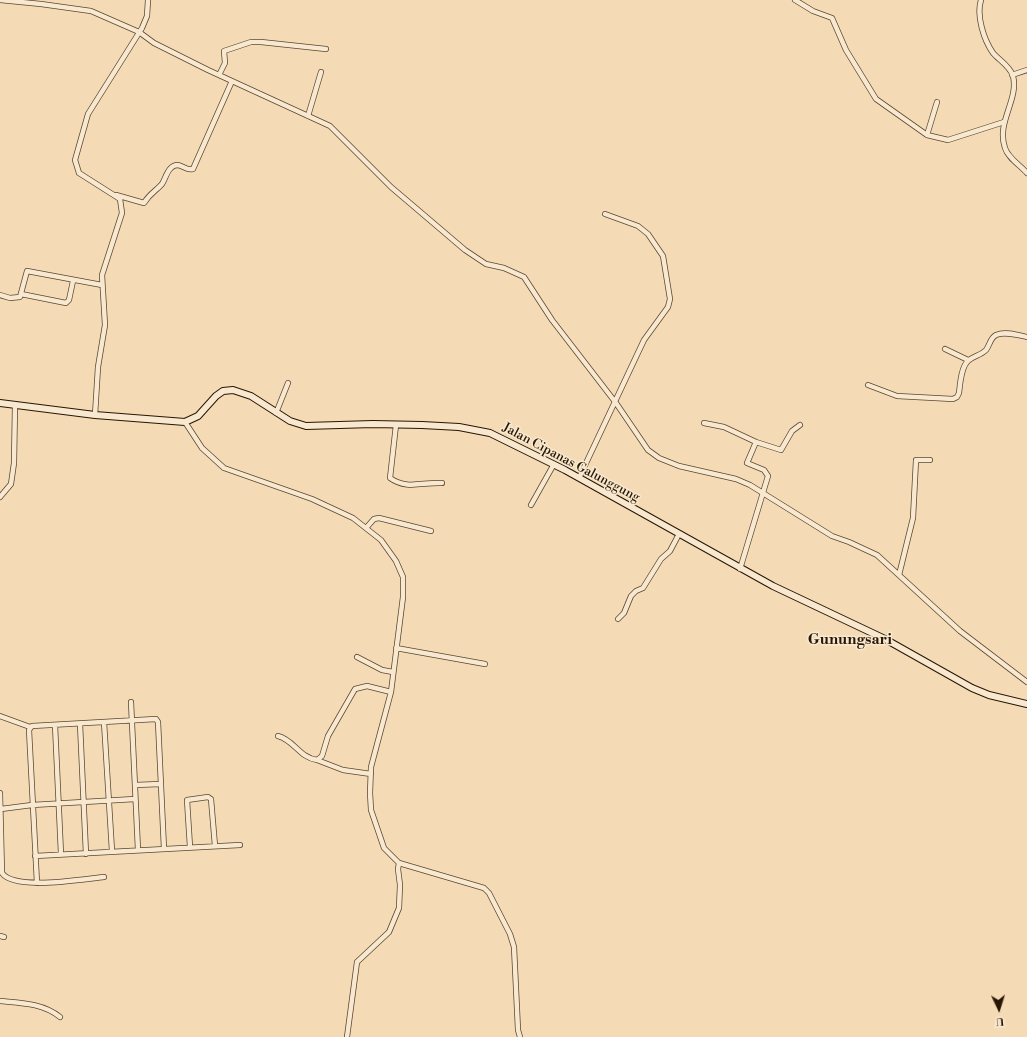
<!DOCTYPE html>
<html>
<head>
<meta charset="utf-8">
<style>
  body { margin:0 }
  #map { position:relative; width:1027px; height:1037px; overflow:hidden; background:#f5dbb5; font-family:"Libre Bodoni",serif }
  canvas { display:block }
  .north { position:absolute; left:979px; top:989px; width:40px; height:40px; -webkit-text-stroke:3px #f8e8cf; paint-order:stroke; rotate:176deg; font-size:11px; font-weight:700; line-height:16px; text-align:center; color:#271603 }
  .north::after { content:''; display:block; margin:auto; width:14px; height:18px; background:#271603; clip-path:polygon(50% 0,100% 100%,50% 72%,0 100%) }
</style>
</head>
<body>
<div id="map">
<canvas width="1027" height="1037"></canvas>
<div class="north">U</div>
</div>
<script>
const g = document.querySelector('canvas').getContext('2d');
g.lineJoin = 'round';
function strokePath(path, color, width, dash) {
  g.strokeStyle = color;
  g.lineWidth = width;
  g.lineCap = dash ? 'butt' : 'round';
  g.setLineDash(dash || []);
  g.stroke(path);
}
function label(font, color, halo, rows, align = 'center') {
  g.font = font + ' "Libre Bodoni",serif';
  g.lineWidth = 3;
  g.setLineDash([]);
  g.textBaseline = 'middle';
  g.strokeStyle = halo;
  g.fillStyle = color;
  for (const [text, x, y, turn = 0] of rows) {
    g.save();
    g.translate(x, y);
    g.rotate((+turn || 0) * Math.PI / 180);
    g.textAlign = isNaN(turn) ? turn : align;
    if (halo) g.strokeText(text, 0, 0);
    g.fillText(text, 0, 0);
    g.restore();
  }
}
const street = new Path2D(`
  M0,0L41,4L91,11L139,32L154,43L208,70L330,126L391,187L465,250L486,264L504,268L524,277L552,320L616,403L648,450L659,458L679,466L736,479L750,485L832,536L849,542L877,555L960,631L1027,682
  M795,0L813,11L832,18L846,50L876,99L927,135
  M981,0C976,16 984,40 993,53C999,60 1010,66 1013,76C1019,100 996,122 1005,148C1008,158 1020,165 1027,173
  M219,75L225,63L224,51L251,42H261L326,49
  M1012,75L1027,70
  M937,102L927,135L948,140L1004,122
  M308,116L321,72
  M116,195L144,203C150,193 156,191 162,184C166,178 168,165 178,165C184,166 187,171 193,169L232,81
  M21,294L66,303L69,300L73,281
  M0,295L10,298L20,297L27,271L102,285
  M945,349L968,360
  M868,385L897,396L953,399L957,397L959,393C960,385 961,367 968,361C973,356 980,356 986,350C990,345 990,338 996,335C1005,331 1018,335 1027,337
  M276,413L288,383
  M95,415L98,367L105,325L102,275L122,213L120,199L79,173L75,160L88,114L142,28L147,16L148,0
  M185,422L202,448L224,468L312,499L353,518L381,540L396,561L403,577V597L391,692L371,767L370,793L371,810L384,848L399,863L484,888L489,893L510,934L514,947L518,1030L520,1037
  M704,423L724,427L756,442L747,463L764,470L768,476L740,569
  M396,425L390,478C407,490 422,482 442,483
  M756,442L781,450L792,431L800,425
  M579,478L644,340L668,307L670,299L663,256L648,234L638,226L605,214
  M0,497L11,484L14,463L15,405
  M531,505L554,464
  M366,528L374,519L379,518L431,531
  M899,575L913,518L916,460H930
  M618,619L624,613L631,596L636,591L643,588L661,559L670,551L679,534
  M396,648L485,664
  M357,657L382,670L393,672
  M131,702L138,850
  M0,716L30,727
  M104,722L112,851
  M80,724L86,854
  M55,725L61,854
  M278,736C294,740 300,758 317,760L322,756L328,736L355,689L367,686L391,692
  M317,760L343,770L371,774
  M135,785L161,784
  M0,793L2,873C14,891 83,879 104,877
  M1,809L32,805L135,799
  M190,847L187,800L208,797L211,799L215,846
  M35,856L240,845
  M37,883L29,730L32,726L156,719L158,722L164,849
  M0,936L4,937
  M0,1001C21,1003 43,1003 60,1017
  M347,1037L357,962L389,932L399,908L400,885L398,869L399,863`);
const secondary = new Path2D(`
  M0,403L95,415L185,422L198,416L216,396L223,391L233,390L251,396L290,421L306,426L373,424L422,425L459,427L490,433L565,470L773,586L885,639L972,688L989,695L1027,704`);
strokePath(street, '#5a4730', 6);
strokePath(secondary, '#271603', 8);
strokePath(street, '#f8e8cf', 4.5);
strokePath(secondary, '#f8e8cf', 6);
label('13px', '#271603', '#f8e8cf', [
  ["Jalan Cipanas Galunggung",571,463,28]
]);
label('bold 15px', '#271603', '#f8e8cf', [
  ["Gunungsari",850,640]
]);
</script>
</body>
</html>
